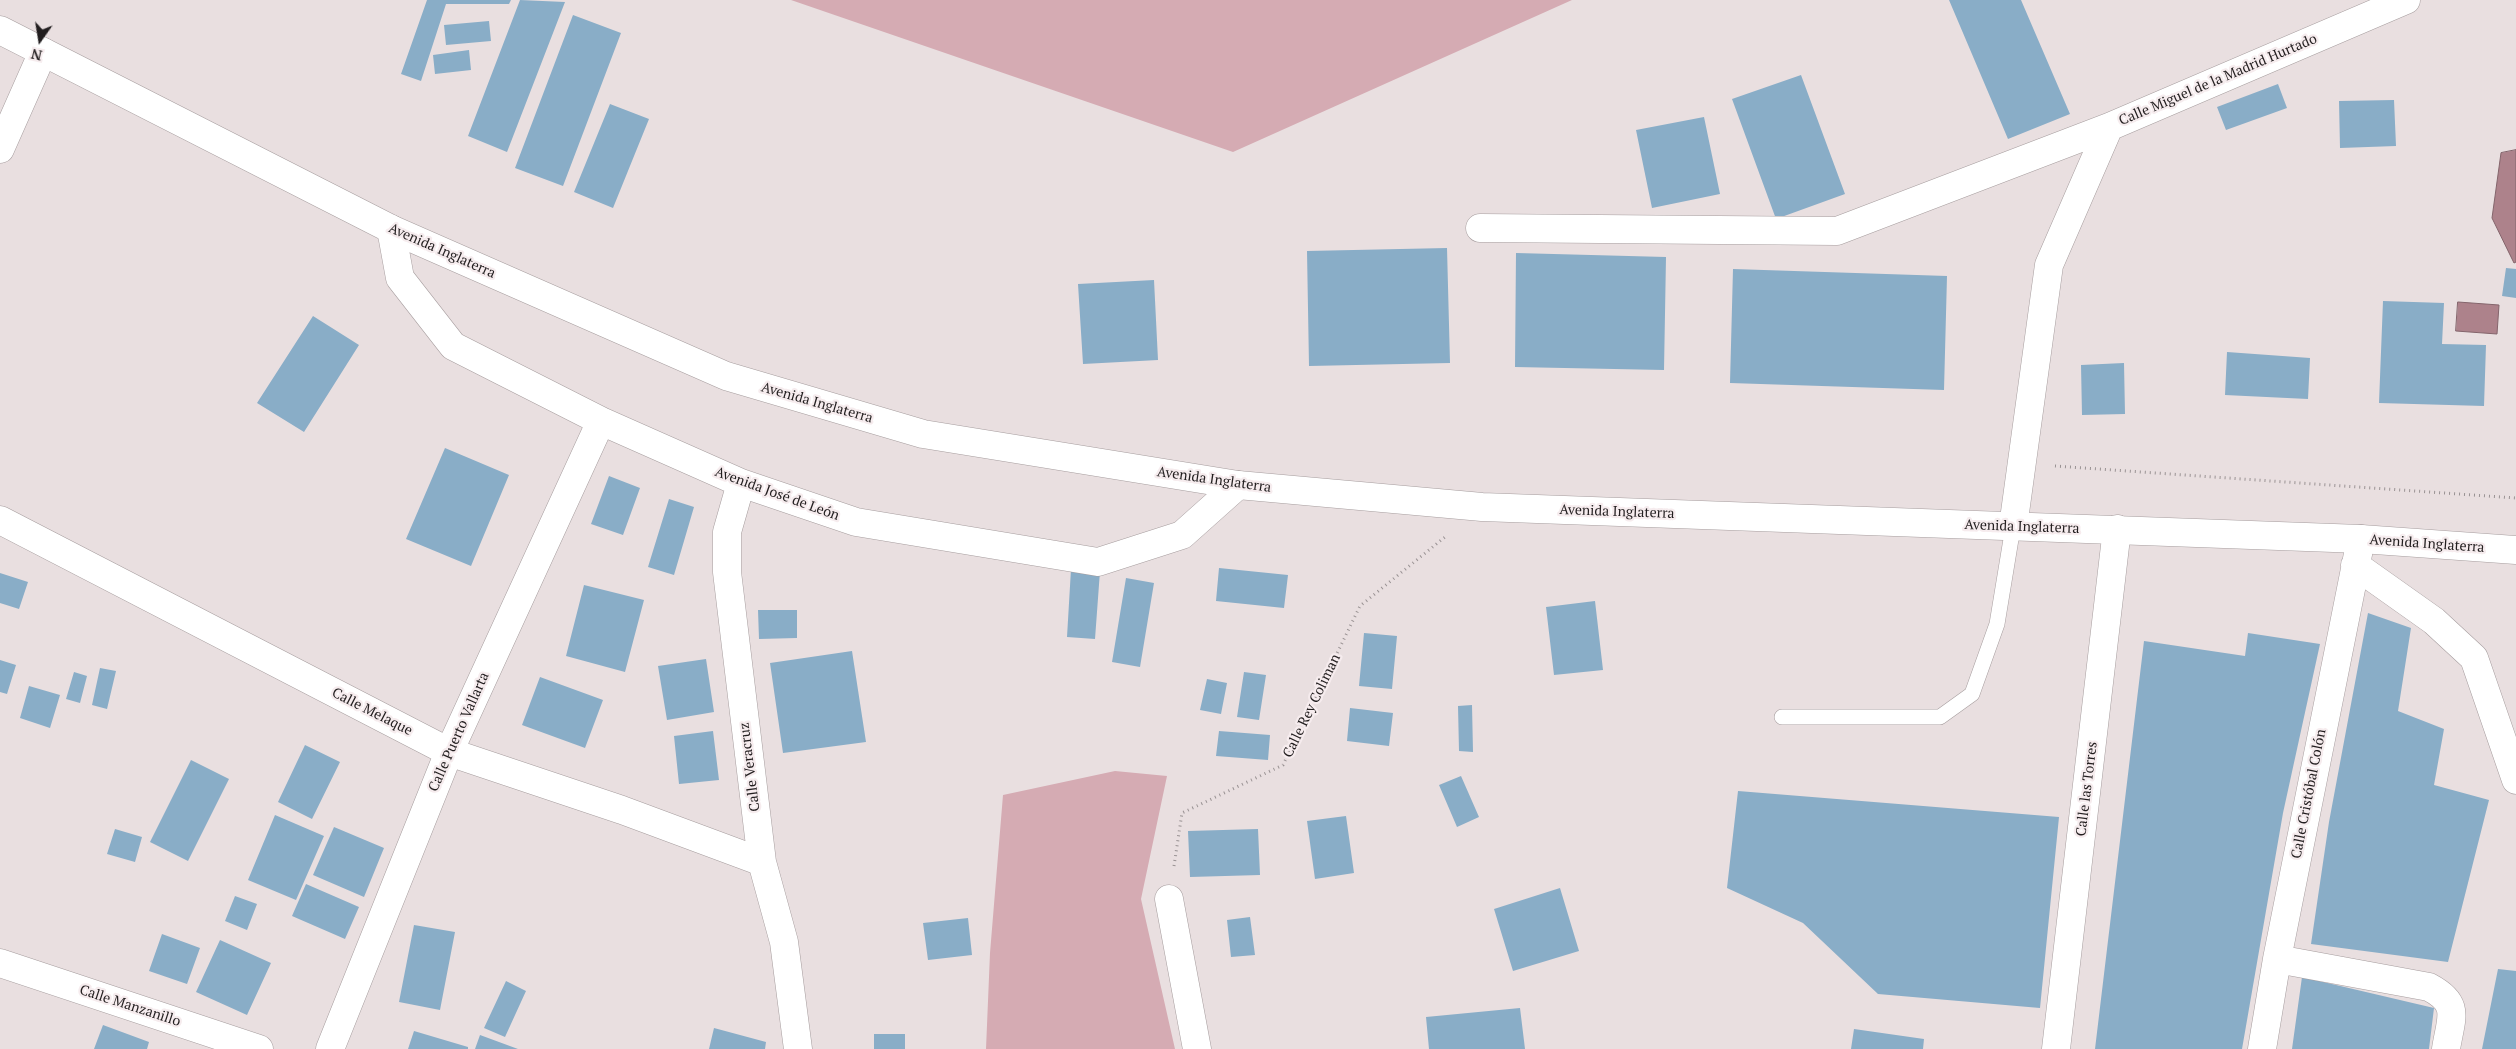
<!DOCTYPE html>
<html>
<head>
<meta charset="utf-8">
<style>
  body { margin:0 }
  #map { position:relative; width:2516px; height:1049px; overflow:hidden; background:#e9dfe0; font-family:"PT Serif",serif }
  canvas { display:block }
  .north { position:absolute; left:15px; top:15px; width:50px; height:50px; -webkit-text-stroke:4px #f6ecee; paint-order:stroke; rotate:193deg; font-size:14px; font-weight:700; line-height:20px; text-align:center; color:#221e1f }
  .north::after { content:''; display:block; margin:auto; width:18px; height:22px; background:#221e1f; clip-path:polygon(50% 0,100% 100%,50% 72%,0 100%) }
</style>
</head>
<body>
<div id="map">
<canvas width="2516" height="1049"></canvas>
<div class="north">N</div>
</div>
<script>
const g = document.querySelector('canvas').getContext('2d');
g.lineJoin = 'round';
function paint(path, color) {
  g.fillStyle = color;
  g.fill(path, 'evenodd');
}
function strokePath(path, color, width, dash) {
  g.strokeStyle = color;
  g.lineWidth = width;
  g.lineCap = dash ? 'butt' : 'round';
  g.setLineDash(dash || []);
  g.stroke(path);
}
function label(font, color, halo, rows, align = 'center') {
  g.font = font + ' "PT Serif",serif';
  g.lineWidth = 4.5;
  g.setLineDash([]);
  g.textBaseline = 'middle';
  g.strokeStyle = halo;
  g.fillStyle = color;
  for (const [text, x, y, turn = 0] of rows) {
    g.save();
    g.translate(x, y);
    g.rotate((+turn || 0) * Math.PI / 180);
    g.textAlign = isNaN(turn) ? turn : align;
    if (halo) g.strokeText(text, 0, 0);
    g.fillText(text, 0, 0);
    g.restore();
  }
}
paint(new Path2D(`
  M791,0H1572L1233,152Z
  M1115,771L1167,776L1141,899L1175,1049H986L990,953L1003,795Z`), '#d5abb3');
const water = new Path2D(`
  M2516,150V262L2514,263L2492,218L2501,153Z
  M2458,302L2499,305L2497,334L2456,331Z`);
paint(water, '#ad828b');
strokePath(water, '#83646b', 1);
paint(new Path2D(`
  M427,0H511L509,4H446L421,81L401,74Z
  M520,0L565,2L507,152L468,136Z
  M1949,0H2021L2070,114L2008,139Z
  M573,15L621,33L563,186L515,168Z
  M489,21L491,41L446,45L444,25Z
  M469,50L471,70L435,74L433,55Z
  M1801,75L1845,194L1776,219L1732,99Z
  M2278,84L2287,108L2226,130L2217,107Z
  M2394,100L2396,146L2340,148L2339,101Z
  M610,104L649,119L613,208L574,192Z
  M1704,117L1720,194L1652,208L1636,130Z
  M1447,248L1450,363L1309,366L1307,251Z
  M1516,253L1666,257L1664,370L1515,367Z
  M2506,268L2516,269V298L2502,296Z
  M1733,269L1947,276L1944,390L1730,383Z
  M1154,280L1158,360L1083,364L1078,284Z
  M2383,301L2444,303L2442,344L2486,345L2484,406L2379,403Z
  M313,316L359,345L304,432L257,403Z
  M2227,352L2310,358L2308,399L2225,395Z
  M2124,363L2125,414L2082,415L2081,365Z
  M445,448L509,475L471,566L406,539Z
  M609,476L640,488L623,535L591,524Z
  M669,499L694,507L674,575L648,567Z
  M1219,568L1288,575L1284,608L1216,601Z
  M1071,569L1100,571L1095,639L1067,637Z
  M0,573L28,582L19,609L0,603Z
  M1126,578L1154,583L1140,667L1112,662Z
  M584,585L644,600L625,672L566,656Z
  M1595,601L1603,670L1554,675L1546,607Z
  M758,610H797V638L759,639Z
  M2368,613L2411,628L2398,711L2444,729L2434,785L2489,800L2448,962L2311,944L2329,822Z
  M1364,633L1397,636L1392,689L1359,686Z
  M2248,633L2320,644L2283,813L2242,1049H2095L2144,641L2245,656Z
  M852,651L866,742L783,753L770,663Z
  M706,659L714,712L667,720L658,666Z
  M0,660L16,665L7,694L0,692Z
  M100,668L116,671L107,709L92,705Z
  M74,672L87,676L80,703L66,699Z
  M1244,672L1266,675L1259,720L1237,717Z
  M540,677L603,700L585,748L522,725Z
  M1207,679L1227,683L1221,714L1200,710Z
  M29,686L60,695L50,728L20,718Z
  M1472,705L1473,752L1459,751L1458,706Z
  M1350,708L1393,713L1389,746L1347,741Z
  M713,731L719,780L679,784L674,736Z
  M1219,731L1270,735L1268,760L1216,756Z
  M305,745L340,762L312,819L278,802Z
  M191,760L229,779L188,861L150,842Z
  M1461,776L1479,817L1457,827L1439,785Z
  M1738,791L2059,817L2040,1008L1878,994L1803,923L1727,888Z
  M275,815L324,836L296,900L248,880Z
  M1346,816L1354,873L1315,879L1307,821Z
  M334,827L384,848L364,897L313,875Z
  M115,829L142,837L135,862L107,854Z
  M1258,829L1260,875L1190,877L1188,831Z
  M306,884L359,907L345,939L292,916Z
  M1560,888L1579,951L1513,971L1494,909Z
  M235,896L257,904L247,930L225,921Z
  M1250,917L1255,955L1231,957L1227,920Z
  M968,918L972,955L928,960L923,923Z
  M414,925L455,932L440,1010L399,1002Z
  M162,934L200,948L187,984L149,971Z
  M220,940L271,963L247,1015L196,992Z
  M2498,969L2516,971V1049H2482Z
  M2302,977L2434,1008L2429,1049H2292Z
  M506,981L526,991L505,1037L484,1028Z
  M1520,1008L1525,1049H1429L1426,1017Z
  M103,1025L149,1042L147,1049H94Z
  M714,1028L766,1042L765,1049H709Z
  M1854,1029L1924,1039L1923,1049H1851Z
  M414,1031L468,1047V1049H408Z
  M874,1034H905V1049H874Z
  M480,1035L518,1049H475Z`), '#89adc7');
const service = new Path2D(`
  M1782,717H1940L1972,694L1997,624L2013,527`);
const minor = new Path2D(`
  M0,149L43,52
  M1480,228L1837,231L2109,127
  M391,229L400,278L453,346L601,421L741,483L856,522L1098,562L1182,535L1238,485
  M741,483L727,532V572L762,862L784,942L798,1049
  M0,520L449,752L622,810L762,862
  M2013,527L2049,265L2109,127L2406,0
  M2355,565L2434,621L2474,658L2516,780
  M1169,899L1197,1049
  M2277,959L2429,987C2461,1004 2451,1017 2446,1049
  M0,963L259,1049
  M330,1049L449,752L601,421
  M2056,1049L2117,529
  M2262,1049L2277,959L2361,539`);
const secondary = new Path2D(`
  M0,30L391,229L726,376L923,434L1238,485L1482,507L2361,539L2516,550`);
strokePath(service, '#a69d9e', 16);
strokePath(minor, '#a69d9e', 29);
strokePath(secondary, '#a69d9e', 29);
strokePath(new Path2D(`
  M2055,466L2516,498
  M1174,866L1182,813L1283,765L1360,606L1445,537`), '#999293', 3, [1, 4]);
strokePath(service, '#fff', 15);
strokePath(minor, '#fff', 28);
strokePath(secondary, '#fff', 28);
label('14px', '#221e1f', '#f6ecee', [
  ["Calle Miguel de la Madrid Hurtado",2218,80,-23],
  ["Avenida Inglaterra",442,251,24],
  ["Avenida Inglaterra",817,403,16],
  ["Avenida Inglaterra",1214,480,8],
  ["Avenida José de León",777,494,20],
  ["Avenida Inglaterra",1617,512,2],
  ["Avenida Inglaterra",2022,527,2],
  ["Avenida Inglaterra",2427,544,4],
  ["Calle Rey Coliman",1312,706,-64],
  ["Calle Melaque",372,712,27],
  ["Calle Puerto Vallarta",459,732,-66],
  ["Calle Veracruz",750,767,-97],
  ["Calle las Torres",2087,789,-83],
  ["Calle Cristóbal Colón",2309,794,-79],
  ["Calle Manzanillo",130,1006,18]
]);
</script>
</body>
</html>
